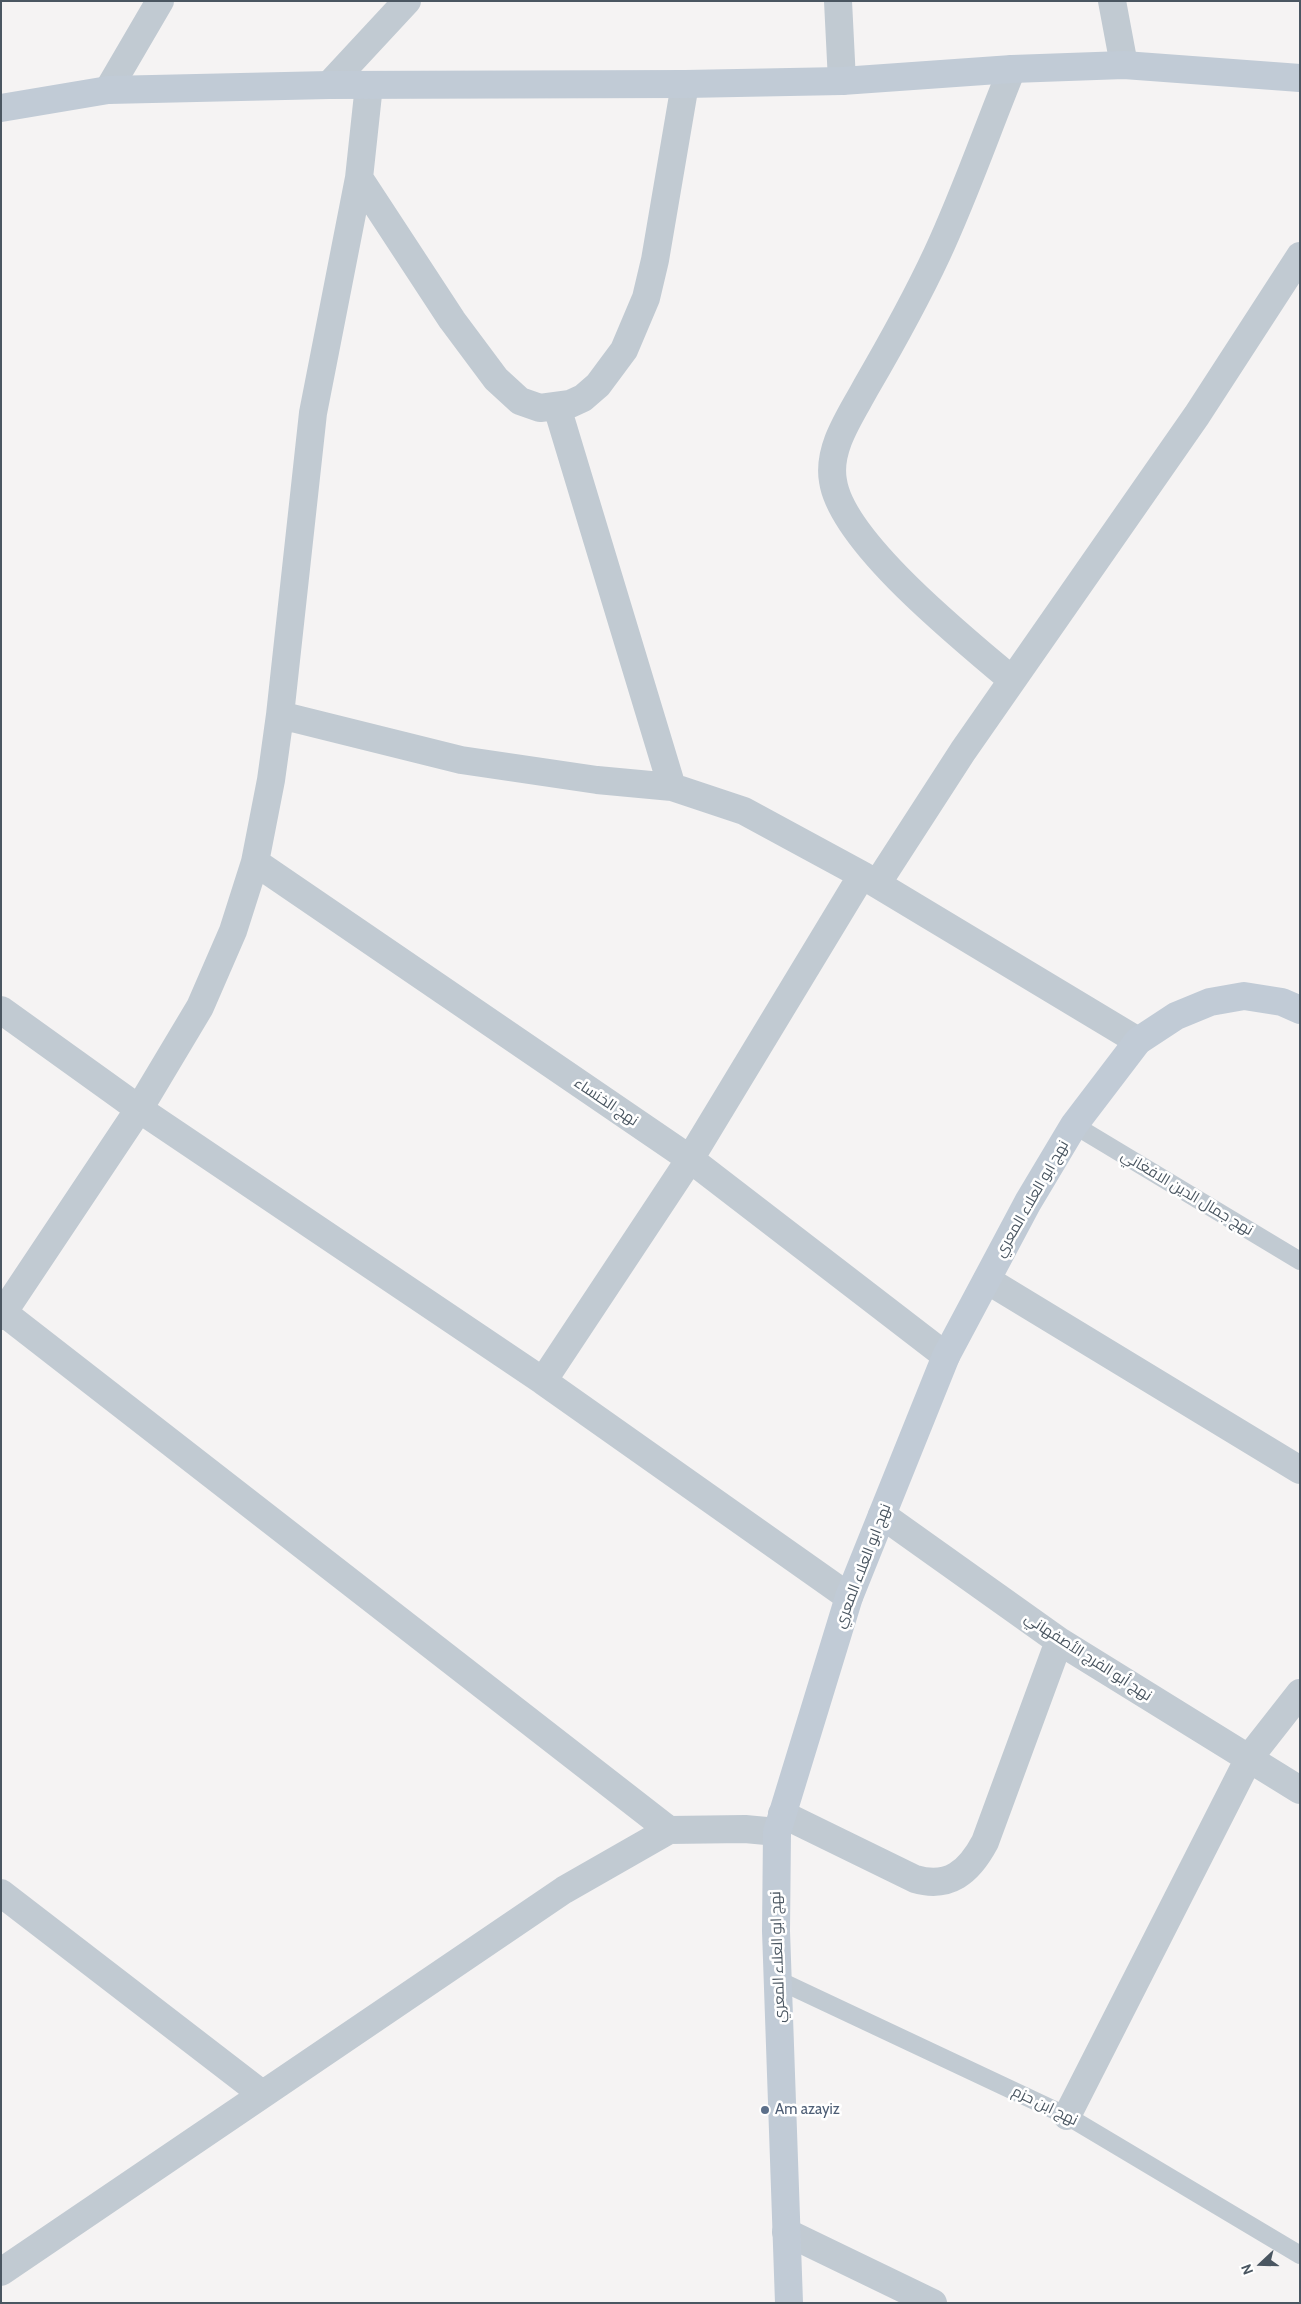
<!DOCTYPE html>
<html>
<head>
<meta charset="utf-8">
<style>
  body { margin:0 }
  #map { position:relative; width:1301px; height:2304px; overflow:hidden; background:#f5f3f3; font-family:Cabin,sans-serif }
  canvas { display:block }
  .frame { position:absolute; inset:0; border:2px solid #4a5661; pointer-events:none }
  .north { position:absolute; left:1236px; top:2239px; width:50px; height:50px; -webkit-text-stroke:4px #fff; paint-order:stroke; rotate:249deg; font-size:14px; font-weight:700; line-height:20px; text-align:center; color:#4a5661 }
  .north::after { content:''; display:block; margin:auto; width:18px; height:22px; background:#4a5661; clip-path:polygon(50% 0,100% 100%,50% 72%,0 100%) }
</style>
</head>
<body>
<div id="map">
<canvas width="1301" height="2304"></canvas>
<div class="frame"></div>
<div class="north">N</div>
</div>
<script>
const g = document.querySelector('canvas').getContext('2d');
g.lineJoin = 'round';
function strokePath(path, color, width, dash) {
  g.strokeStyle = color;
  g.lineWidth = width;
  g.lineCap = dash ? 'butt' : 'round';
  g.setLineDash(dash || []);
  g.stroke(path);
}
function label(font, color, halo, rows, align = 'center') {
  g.font = font + ' Cabin,Cairo,sans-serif';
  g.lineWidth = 5;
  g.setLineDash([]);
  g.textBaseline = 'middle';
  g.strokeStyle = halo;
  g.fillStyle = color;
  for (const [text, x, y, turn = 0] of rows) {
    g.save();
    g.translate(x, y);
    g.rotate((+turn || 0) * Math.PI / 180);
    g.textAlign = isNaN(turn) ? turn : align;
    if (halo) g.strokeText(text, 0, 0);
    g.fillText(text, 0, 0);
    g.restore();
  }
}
strokePath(new Path2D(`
  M1074,1125L1300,1261
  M778,1980L1067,2116L1300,2255`), '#c1cad2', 18);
strokePath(new Path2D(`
  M838,1L842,81
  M1112,1L1124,65
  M329,85L407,1
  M108,90L160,1
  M359,178L452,320L496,379L520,401L540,408L570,404L583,398L598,385L624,350L646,298L655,260L685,84
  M557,407L672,787
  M1012,680C965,640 842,542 833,481C827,448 851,415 866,387C891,344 916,299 937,254C965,194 987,130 1012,69
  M280,715L461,760L597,780L672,787L744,811L862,875L1138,1041
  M255,862L690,1159L946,1356
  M877,884L963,751L1197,415L1300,256
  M1,1010L139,1109L543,1381L849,1597
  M987,1280L1300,1470
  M4,1313L669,1830
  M1,1316L139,1109L200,1007L233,931L255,862L271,780L280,715L313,413L359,178L369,85
  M543,1381L690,1159L862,875
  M882,1515L1059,1641L1300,1790
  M782,1814L915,1879C949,1889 969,1872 985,1842L1059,1641
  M1,1893L262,2094
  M1067,2116L1249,1758L1300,1693
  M786,2232L933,2303
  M1,2272L564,1890L669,1830L745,1829L777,1832`), '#c1cad2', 28);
strokePath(new Path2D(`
  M1,108L108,90L329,85L685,84L842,81L1012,69L1124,65L1300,78
  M789,2303L776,1931L777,1832L849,1597L946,1356L1028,1202L1074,1125L1138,1041L1176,1016L1210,1002L1244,996L1282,1002L1300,1010`), '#c1cbd6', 28);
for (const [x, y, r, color] of [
  [765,2110,5,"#5c6f8a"]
]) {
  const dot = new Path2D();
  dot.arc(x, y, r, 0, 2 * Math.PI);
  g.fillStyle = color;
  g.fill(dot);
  strokePath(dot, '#fff', 2);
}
label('15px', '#4a5661', '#fff', [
  ["نهج الخنساء",606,1102,34],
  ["نهج جمال الدين الافغاني",1187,1193,31],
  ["نهج ابو العلاء المعري",1032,1199,-60],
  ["نهج ابو العلاء المعري",863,1566,-69],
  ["نهج أبو الفرج الأصفهاني",1088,1657,33],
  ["نهج ابو العلاء المعري",778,1957,-92],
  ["نهج ابن حزم",1045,2106,26]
]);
label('15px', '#4e5e75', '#fff', [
  ["Am azayiz",775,2110]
], 'left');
</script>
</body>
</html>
